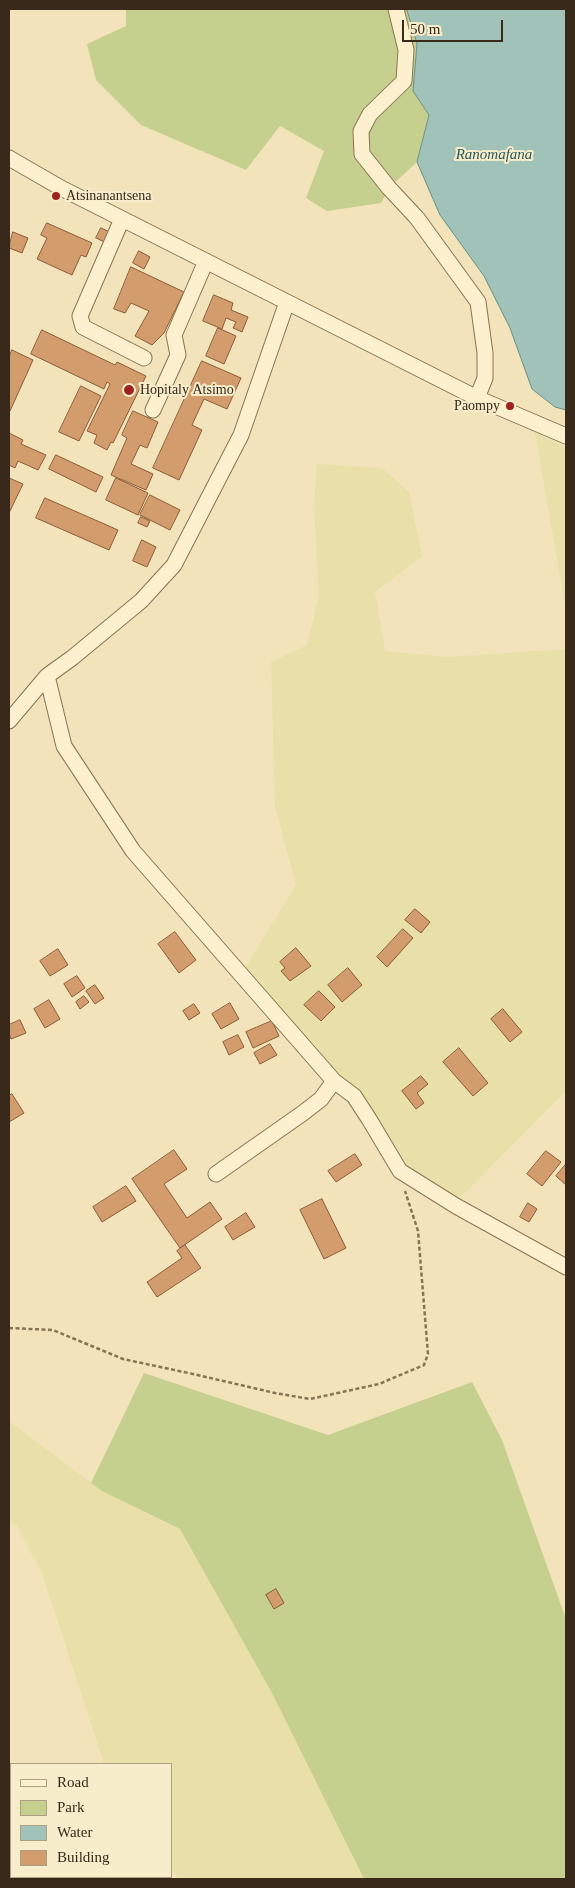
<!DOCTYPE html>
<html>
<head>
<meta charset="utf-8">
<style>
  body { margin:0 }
  #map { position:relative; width:575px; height:1888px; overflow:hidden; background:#f2e3bb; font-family:"Times New Roman",serif }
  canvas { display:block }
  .frame { position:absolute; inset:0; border:10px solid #38291a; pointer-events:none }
  .legend { position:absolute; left:10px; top:1763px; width:162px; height:115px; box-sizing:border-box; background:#f8edcb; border:1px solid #ab9f84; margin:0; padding:6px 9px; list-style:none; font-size:15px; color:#38291a }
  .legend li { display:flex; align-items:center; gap:10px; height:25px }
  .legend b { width:25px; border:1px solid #ab9f84 }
  .scale { position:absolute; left:402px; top:20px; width:101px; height:22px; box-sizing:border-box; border:2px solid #38291a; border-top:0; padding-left:6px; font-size:15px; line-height:18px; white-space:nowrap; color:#38291a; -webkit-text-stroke:4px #f8edcb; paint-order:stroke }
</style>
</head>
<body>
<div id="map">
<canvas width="575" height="1888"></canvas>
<div class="frame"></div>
<ul class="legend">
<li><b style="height:6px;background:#fcf0cf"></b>Road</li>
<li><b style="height:14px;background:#c6d08e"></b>Park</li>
<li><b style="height:14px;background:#a0c2b9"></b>Water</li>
<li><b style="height:14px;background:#d39c6d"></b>Building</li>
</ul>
<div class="scale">50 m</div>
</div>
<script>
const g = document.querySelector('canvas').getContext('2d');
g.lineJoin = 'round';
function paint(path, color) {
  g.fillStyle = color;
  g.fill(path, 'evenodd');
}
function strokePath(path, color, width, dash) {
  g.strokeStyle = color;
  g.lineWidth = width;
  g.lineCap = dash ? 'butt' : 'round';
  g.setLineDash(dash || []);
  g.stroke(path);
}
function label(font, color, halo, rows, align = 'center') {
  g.font = font + ' "Times New Roman",serif';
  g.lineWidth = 4;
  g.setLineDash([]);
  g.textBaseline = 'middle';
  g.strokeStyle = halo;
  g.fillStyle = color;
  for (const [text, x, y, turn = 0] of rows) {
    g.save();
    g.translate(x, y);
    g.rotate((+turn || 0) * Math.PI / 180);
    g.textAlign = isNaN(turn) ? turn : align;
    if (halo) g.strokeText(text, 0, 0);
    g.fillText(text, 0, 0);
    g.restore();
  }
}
paint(new Path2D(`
  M535,432L566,448V611Z
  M317,464L382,468L409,492L422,556L375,592L385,651L447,657L566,649V1091L457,1201L400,1178L353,1100L242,973L296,885L275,807L271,662L307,645L319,595L314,506Z
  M9,1421L102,1491L180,1529L273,1695L364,1879H179L171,1870V1764H104L43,1576L17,1526L9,1520Z`), '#e8e0a8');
paint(new Path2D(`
  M126,9H407L417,44L413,91L429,115L417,162L389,188L381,203L327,211L306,198L324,151L280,126L246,170L141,125L96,80L87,44L126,26Z
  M144,1373L328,1435L472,1382L502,1440L566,1619V1879H364L273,1695L180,1529L102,1491L91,1483Z`), '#c6d08e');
const water = new Path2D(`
  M407,9H566V410L555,407L532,389L510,328L484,276L440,215L417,162L429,115L413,91L417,44Z`);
paint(water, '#a0c2b9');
strokePath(water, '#679087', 1);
const building = new Path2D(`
  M47,223L92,243L86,257L81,255L72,275L37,259L47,238L41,235Z
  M101,228L114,234L109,244L96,238Z
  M13,232L28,238L22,253L9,248Z
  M139,251L150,257L144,269L133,263Z
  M131,267L184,292L164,333L152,345L135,336L149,311L131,303L125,313L114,309Z
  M214,295L233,303L231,310L248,317L242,332L233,328L236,322L226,318L222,329L203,321Z
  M218,328L236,336L224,364L206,356Z
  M42,330L115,365L117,362L146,376L113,443L111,442L107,450L94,443L97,435L87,431L110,384L107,382L104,389L31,354Z
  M12,350L33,360L10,411L9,410V358Z
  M202,361L241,378L227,409L204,399L192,425L202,430L179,480L153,468Z
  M81,386L101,396L79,441L59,432Z
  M133,411L158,422L147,448L140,445L131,464L153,474L146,490L111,475L127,438L122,435Z
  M9,433L23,440L21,444L46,455L38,470L18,461L15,468L9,465Z
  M56,455L103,477L96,492L49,469Z
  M9,478L23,484L9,513Z
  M116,478L148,493L138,515L106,500Z
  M150,495L180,510L170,530L140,515Z
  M45,498L118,530L109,550L36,518Z
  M141,517L150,521L147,527L138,523Z
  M142,540L156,547L147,567L133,561Z
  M415,909L430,922L421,933L405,920Z
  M403,929L413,938L387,967L377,957Z
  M175,932L196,960L179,973L158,944Z
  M296,948L311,966L290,981L281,971L285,968L280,962Z
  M58,949L68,965L50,976L40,961Z
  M348,968L362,985L342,1002L328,985Z
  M77,976L85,988L72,997L64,984Z
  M95,985L104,998L95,1004L86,991Z
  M319,991L335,1007L321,1021L304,1005Z
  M84,996L89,1002L80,1009L76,1002Z
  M49,1000L60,1019L45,1028L34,1009Z
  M230,1003L239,1019L221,1029L212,1014Z
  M194,1004L200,1013L189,1020L183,1011Z
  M503,1009L522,1032L510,1042L491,1019Z
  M20,1020L26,1033L11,1039L9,1034V1025Z
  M272,1021L279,1036L253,1048L246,1032Z
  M238,1035L244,1047L229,1055L223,1042Z
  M270,1044L277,1055L260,1064L254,1053Z
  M459,1048L488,1083L473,1096L443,1062Z
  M421,1076L428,1084L417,1093L424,1103L416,1109L402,1091Z
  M12,1094L24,1113L9,1122V1096Z
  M174,1150L187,1169L164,1184L187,1218L210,1202L222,1219L180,1248L132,1179Z
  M546,1151L561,1162L542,1186L527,1174Z
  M355,1154L362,1165L336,1182L328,1171Z
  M566,1164V1185L556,1176Z
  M126,1186L136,1201L102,1222L93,1207Z
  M322,1199L346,1248L324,1259L300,1210Z
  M528,1203L537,1209L529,1222L520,1217Z
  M246,1213L255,1227L233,1240L225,1227Z
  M185,1245L201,1268L157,1297L147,1282L182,1258L177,1251Z
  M276,1589L284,1603L274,1609L266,1595Z`);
paint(building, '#d39c6d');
strokePath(building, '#8b5c37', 1);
const minor = new Path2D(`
  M396,9L406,50L404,81L370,114L361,131L362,154L389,188L417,218L478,302L485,353V378L477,398
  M9,158L61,188L477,398L566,436
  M122,219L80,316L83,327L144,358
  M153,410L178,355L174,335L206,261
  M47,676L64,746L133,851L334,1081L354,1096L369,1119L400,1171L456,1206L566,1267
  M9,721L47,676L72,658L141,601L174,565L241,435L287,302
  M216,1174L303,1113L321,1099L334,1081`);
strokePath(minor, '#8a7353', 17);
strokePath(new Path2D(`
  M9,1328L53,1330L123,1359L193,1374L275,1393L310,1399L379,1384L424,1365L428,1354L418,1231L405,1191`), '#8a7353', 2.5, [4, 2.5]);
strokePath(minor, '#fcf0cf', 15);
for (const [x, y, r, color] of [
  [56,196,5,"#9e221e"],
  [129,390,6,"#9e221e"],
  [510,406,5,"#9e221e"]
]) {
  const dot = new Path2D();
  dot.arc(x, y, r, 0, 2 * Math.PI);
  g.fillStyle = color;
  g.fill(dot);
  strokePath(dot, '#f8edcb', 2);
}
label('14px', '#38291a', '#f8edcb', [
  ["Atsinanantsena",66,196],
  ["Hopitaly Atsimo",140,390],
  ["Paompy",500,406,"right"]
], 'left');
label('italic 15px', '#285958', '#f8edcb', [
  ["Ranomafana",494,155]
]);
</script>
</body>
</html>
